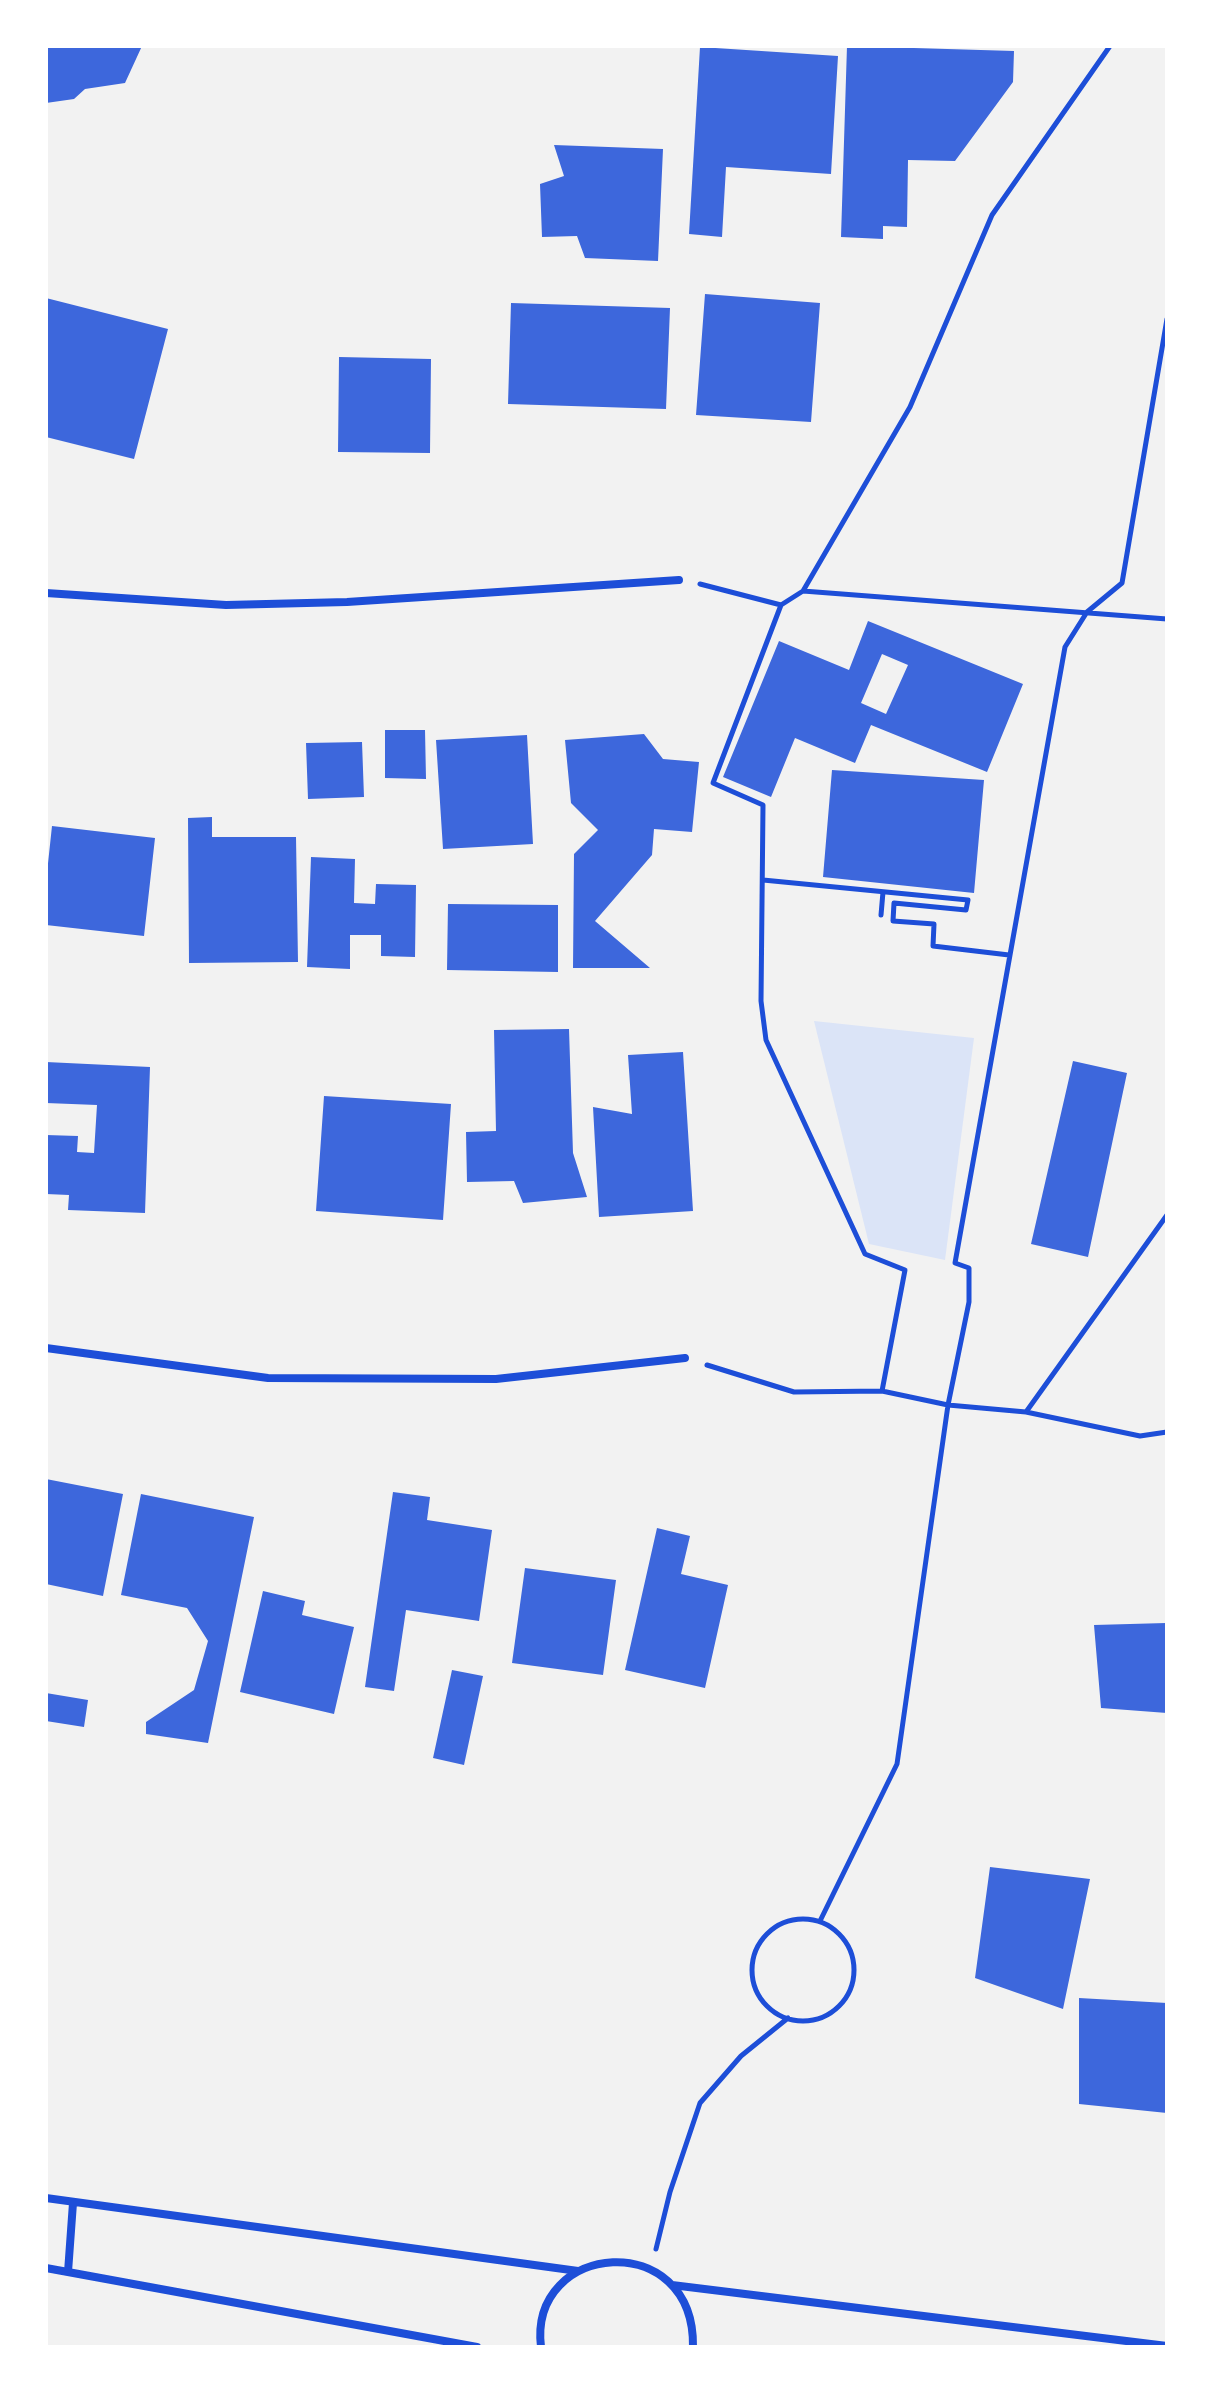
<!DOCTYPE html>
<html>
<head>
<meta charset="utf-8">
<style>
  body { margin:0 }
  #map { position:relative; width:1213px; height:2393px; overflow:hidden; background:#f2f2f2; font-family:Ubuntu,sans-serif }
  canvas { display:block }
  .frame { position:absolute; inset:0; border:48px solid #fff; pointer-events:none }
</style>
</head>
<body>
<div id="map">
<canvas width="1213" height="2393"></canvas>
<div class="frame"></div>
</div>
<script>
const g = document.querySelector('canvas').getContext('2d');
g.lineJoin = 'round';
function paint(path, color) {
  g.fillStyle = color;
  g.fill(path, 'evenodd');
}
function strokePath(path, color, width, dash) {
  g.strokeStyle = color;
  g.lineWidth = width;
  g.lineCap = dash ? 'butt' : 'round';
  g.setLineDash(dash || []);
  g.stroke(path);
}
paint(new Path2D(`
  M814,1021L974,1038L945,1260L869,1244Z`), '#dbe4f7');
paint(new Path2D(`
  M46,46H142L125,83L85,89L74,99L46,103Z
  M847,46L1014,51L1013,82L955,161L908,160L907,227L883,226V239L841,237Z
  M700,47L838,56L831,174L726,167L722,237L689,234Z
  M554,145L663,149L658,261L585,258L577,236L542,237L540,184L564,176Z
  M705,294L820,303L811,422L696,415Z
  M46,298L168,329L134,459L46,437Z
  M511,303L670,308L666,409L508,404Z
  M339,357L431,359L430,453L338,452Z
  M868,621L1023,684L987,772L871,725L855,763L795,738L771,797L723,777L779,641L849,670ZM882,654L908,665L886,714L861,703Z
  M385,730H425L426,779L385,778Z
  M644,734L663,759L699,762L692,832L654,829L652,855L595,921L650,968H573L574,854L598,830L571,803L565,740Z
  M527,735L533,844L443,849L436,740Z
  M362,742L364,797L308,799L306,743Z
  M832,770L984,780L974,893L823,877Z
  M212,817V837H296L298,962L189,963L188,818Z
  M52,826L155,838L144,936L46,925V882Z
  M311,857L355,859L354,903L375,904L376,884L416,885L415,957L381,956V935H350V969L307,967Z
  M448,904L558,905V972L447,970Z
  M569,1029L573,1153L587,1197L523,1203L514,1181L467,1182L466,1132L496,1131L494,1030Z
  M683,1052L693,1211L599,1217L593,1107L632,1114L628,1055Z
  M1073,1061L1127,1073L1088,1257L1031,1244Z
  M46,1062L150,1067L145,1213L68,1210L69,1195L46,1194V1135L78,1136L77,1152L94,1153L97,1105L46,1103Z
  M324,1096L451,1104L443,1220L316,1211Z
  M46,1479L123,1494L103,1596L46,1584Z
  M393,1492L430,1497L427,1520L492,1530L479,1621L406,1610L394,1691L365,1687Z
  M141,1494L254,1517L208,1743L146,1734V1722L194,1690L208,1641L187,1608L121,1595Z
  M657,1528L690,1536L681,1574L728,1585L705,1688L625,1670Z
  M525,1568L616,1580L603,1675L512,1663Z
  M263,1591L305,1601L302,1615L354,1627L334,1714L240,1692Z
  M1166,1623L1167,1713L1101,1708L1094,1625Z
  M452,1670L483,1676L464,1765L433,1758Z
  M46,1693L88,1700L84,1727L46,1721Z
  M990,1867L1090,1879L1063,2009L975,1978Z
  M1079,1998L1167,2003V2113L1079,2104Z`), '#3d67dc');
strokePath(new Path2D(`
  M700,584L781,605L803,591L1167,619
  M803,591L910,407L992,215L1110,46
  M781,605L713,783L763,805L761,1001L766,1040L865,1254L905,1270L882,1391
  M763,880L968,900L966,910L894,903L893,921L934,924L933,946L1009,955
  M881,915L883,892
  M707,1365L794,1392L882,1391L948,1405L1026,1412L1167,1215
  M1026,1412L1140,1436L1167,1432
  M752 1970a51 51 0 1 1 102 0a51 51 0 1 1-102 0Z
  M820,1921L897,1764L948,1405L969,1302V1268L955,1263L1065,647L1087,612L1122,583L1167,319
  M656,2249L670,2192L700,2103L741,2056L788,2018`), '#1d4ed8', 5);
strokePath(new Path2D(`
  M46,593L226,605L347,602L679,580
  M46,1348L268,1378L496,1379L685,1358
  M46,2198L578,2271
  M46,2268L477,2347
  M68,2272L73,2203
  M672,2285L1167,2346
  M541,2347C528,2241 695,2227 693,2347`), '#1d4ed8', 8);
</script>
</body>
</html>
